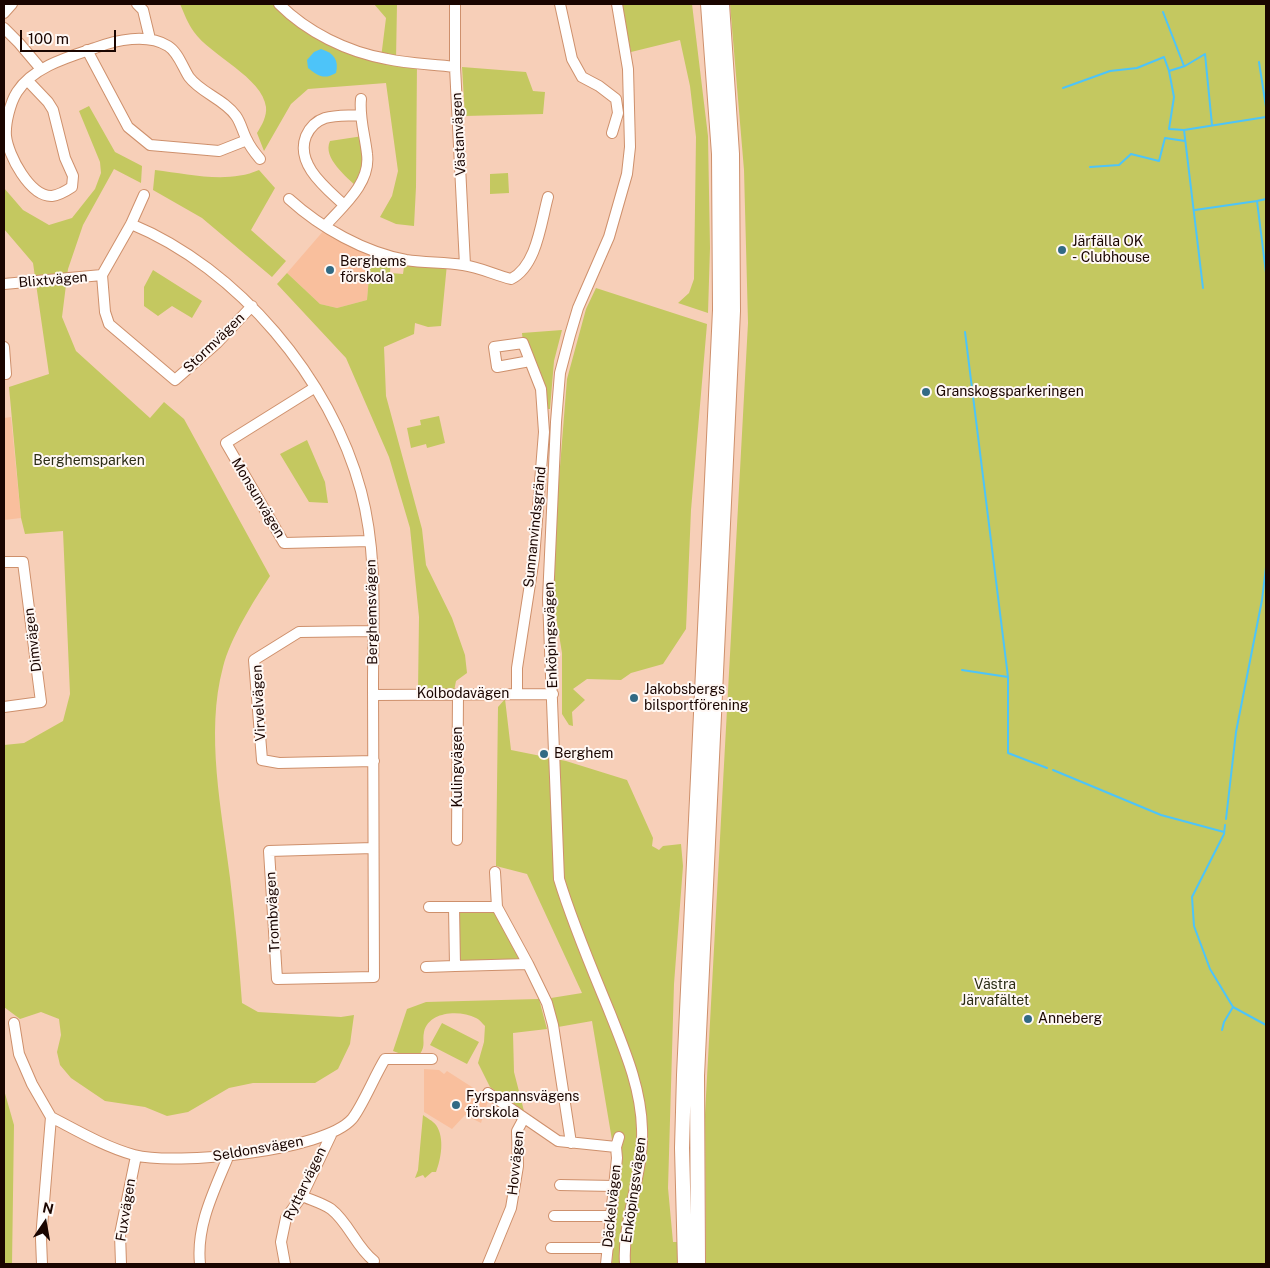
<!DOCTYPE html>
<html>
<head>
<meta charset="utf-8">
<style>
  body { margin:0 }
  #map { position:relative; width:1270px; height:1268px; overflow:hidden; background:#f7cfb8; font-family:"Public Sans",sans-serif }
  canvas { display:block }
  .frame { position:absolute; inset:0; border:5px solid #1a0500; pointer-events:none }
  .north { position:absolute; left:20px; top:1198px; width:50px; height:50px; -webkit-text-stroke:4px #fff8f4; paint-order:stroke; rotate:12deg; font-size:14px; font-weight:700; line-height:20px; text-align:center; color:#1a0500 }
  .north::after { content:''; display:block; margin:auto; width:18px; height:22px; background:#1a0500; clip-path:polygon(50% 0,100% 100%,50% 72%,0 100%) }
  .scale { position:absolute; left:20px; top:30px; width:96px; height:22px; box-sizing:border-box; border:2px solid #1a0500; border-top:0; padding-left:6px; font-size:15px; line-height:18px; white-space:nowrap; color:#1a0500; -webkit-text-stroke:4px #fff8f4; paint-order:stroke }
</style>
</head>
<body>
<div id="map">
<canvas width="1270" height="1268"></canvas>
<div class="frame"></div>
<div class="north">N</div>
<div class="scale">100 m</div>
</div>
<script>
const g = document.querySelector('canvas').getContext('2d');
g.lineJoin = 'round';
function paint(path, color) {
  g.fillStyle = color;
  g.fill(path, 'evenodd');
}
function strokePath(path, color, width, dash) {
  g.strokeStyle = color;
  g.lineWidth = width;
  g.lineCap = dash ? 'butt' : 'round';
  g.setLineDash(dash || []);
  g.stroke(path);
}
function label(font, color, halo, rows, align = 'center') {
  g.font = font + ' "Public Sans",sans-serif';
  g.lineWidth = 4;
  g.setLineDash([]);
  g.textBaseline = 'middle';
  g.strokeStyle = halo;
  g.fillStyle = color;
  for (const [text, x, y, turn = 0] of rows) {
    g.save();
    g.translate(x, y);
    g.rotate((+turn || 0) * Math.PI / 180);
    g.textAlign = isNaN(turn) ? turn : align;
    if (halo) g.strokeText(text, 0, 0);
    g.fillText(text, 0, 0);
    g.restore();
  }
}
paint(new Path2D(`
  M325,229L371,254L367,300L337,308L320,304L287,273Z
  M11,417L21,518L4,520V418Z
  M424,1069L439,1070L444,1074L447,1071L489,1098L481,1123L465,1115L452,1129L424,1112Z`), '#f9bf9d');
paint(new Path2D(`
  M180,4H279L294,19L381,58L386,18L374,4H397L396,60L417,62L416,187L414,226L396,224L380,217L392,196L398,171L386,83L308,89L291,104L264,151L257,133C262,125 267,116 266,107C263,78 210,55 194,32C188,24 184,13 180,4Z
  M621,4H692L708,136L710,248L708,313L678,303L689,293L694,279L696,137L690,86L680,40L631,52Z
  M730,4H1266V1264H706L705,1114L748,323L744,170Z
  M462,67L526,72L533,91L545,92L543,114L465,116Z
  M89,106L115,152L142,166L141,183L114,169L83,225L68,269L62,317L76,351L150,418L164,402L184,419L270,576C254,600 230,639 223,667C205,734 222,811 230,878C235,920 239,961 242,1003L258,1012L341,1017L354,1015L350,1044L338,1069L315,1083H253L229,1088L188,1112L167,1116L145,1107L105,1101L71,1078L60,1065L57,1052L61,1035L59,1019L41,1012L20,1019L4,1007V745L24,743L63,721L70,694L63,531L25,534L21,518L9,387L49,374L33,263L4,229V188L23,210L49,225L72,218L95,189L101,173L100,162L79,111Z
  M363,136L367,154L358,188C347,177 322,158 330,141Z
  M155,170C189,174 227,184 259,170L275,188L251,230L286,261L272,277L202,218L153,190Z
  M508,173L509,193L490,194V174Z
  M371,254L391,259L390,273L403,274L405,260L447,264L441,326L428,327L415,323L414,334L384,347L386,396L422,529L426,565L452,618L465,655L467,673L456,681L454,691H418L419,617L410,528L389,457L346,358L277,284L287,273L320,304L337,308L367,300Z
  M153,270L202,301L192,318L172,306L158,316L144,306V287Z
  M596,288L707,324L691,510L686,629L663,664L631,673L621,680L587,679L573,689L585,700L572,712L573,726L569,725L562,714V653L553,598L555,529L567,379L586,309Z
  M562,330L554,361L550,409H542L523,343L522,333Z
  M439,416L445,443L427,448L426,444L411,448L407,428L421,425L420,420Z
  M307,440L325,482L328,503L309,502L280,454Z
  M505,699L511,750L566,761L627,780L653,838L652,846L659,850L663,846L681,844L683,866L674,984L668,1188L673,1242H677L678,1264H612L620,1145L612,1140L592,1021L558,1027L551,998L582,993L527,874L496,866L498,707Z
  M459,913H497L519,952L518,960L460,961Z
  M539,999L547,1029L513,1033L514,1072L524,1111L490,1087L478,1063L484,1042L485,1026C482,1023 479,1019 476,1018C460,1010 429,1011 424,1032C422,1041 426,1045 420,1054L409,1057L393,1051L407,1009L426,1002Z
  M442,1023L479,1042L467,1064L430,1045Z
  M4,1090L14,1125L12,1264H4Z
  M423,1115C427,1118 433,1121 436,1125C445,1138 441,1159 436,1172H432L425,1178L423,1175L415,1178L418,1170Z`), '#c4c860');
paint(new Path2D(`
  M321,49C334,53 339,60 336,73C324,80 318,76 308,68L307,60L314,52Z`), '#4dc4f9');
strokePath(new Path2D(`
  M1163,12L1184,66
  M1259,62L1266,107
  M1169,71L1174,97L1169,129L1184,130L1203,288
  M1063,88L1110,71L1137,68L1164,57L1169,71L1185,66L1205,54L1212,125
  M1184,130L1266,117
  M1090,167L1119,165L1131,154L1159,161L1165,138L1185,141
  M1266,199L1257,201L1266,273
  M1195,210L1257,201
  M965,332L1008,677
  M962,670L1008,677V753L1047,768
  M1053,770L1161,815L1224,832
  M1226,819L1236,732L1262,600L1266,567
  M1225,825L1224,834L1192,897L1194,926L1210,969L1233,1007L1266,1025
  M1222,1030L1224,1022L1233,1007`), '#4dc4f9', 2);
const minor = new Path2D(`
  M137,4L143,10L150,39
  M279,4C307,32 347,52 387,59C409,64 433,64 455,67
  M455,4V67L465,265
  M560,4L572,59L582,77L599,86L616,99L618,113L612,133
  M617,4L628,69L630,147L627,174L609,237L578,308L570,335L560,373L556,422L548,599L559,879C573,925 592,969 610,1013C625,1051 641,1088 642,1129C644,1174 622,1221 625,1264
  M4,13L12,4
  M4,28L19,43L41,69
  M87,50L128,127L150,145L219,151L247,140
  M28,81L48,102L53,110L65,158L73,176L72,187C66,191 60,195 52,196C30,197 8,155 6,136C5,124 10,103 17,92C33,67 68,57 95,48C116,40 147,33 168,46C178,52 183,68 189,77C201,93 224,99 236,116C241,123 243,133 247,140C250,147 255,153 260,159
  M144,195L131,224L102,275L105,312L109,324L175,380L217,343L252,306
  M289,199C321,228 364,252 406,260C425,263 444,262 463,265C479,267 495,275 511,279C537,266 541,222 548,197
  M343,204C326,188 295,164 306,136C310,127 316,121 325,118C336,115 349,116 360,115
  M131,224C238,268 331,379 361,491C378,555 373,621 373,686C373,783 373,880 374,977L277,979L269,851L373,848
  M325,226C343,206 371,183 367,154C365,135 359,118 361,99
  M4,284L102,275
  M4,347L6,374H4
  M314,388L226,443L284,543L370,541
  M4,562H23L41,702L4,707
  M373,631L299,632L254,660L262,760L279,763L374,761
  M517,694V668L534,558L544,432L541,389L523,343L494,347L497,367L530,361
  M373,695L553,694
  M457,840L458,694
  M495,872L497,907
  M429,907H497L528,964L455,966L454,907
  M528,964L547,1003L553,1025L571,1143
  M426,967L455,966
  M14,1023L19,1054L32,1084L51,1117L41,1239L42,1264
  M488,1093L558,1141L616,1147
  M51,1117C78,1131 105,1147 134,1155C175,1166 324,1151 352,1119C362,1107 375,1075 385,1059H432
  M560,1185L614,1186
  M302,1196C311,1200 322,1203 331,1209C349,1223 356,1247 374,1261
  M554,1216H611
  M551,1248H608
  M121,1264L120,1234L136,1156
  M200,1264C196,1226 214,1191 228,1157
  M285,1264L281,1242L286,1218L302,1196L331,1135
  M488,1264L511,1208L518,1166L517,1131L524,1118
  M606,1264L617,1158L616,1147L619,1137`);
const highway = new Path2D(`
  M685,1264L682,1148L684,1075L720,310L719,154L708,4
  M698,1264L697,1076L733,311L732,154L722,4`);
strokePath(minor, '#ce906c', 12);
strokePath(highway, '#ce906c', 16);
strokePath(minor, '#fff', 10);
strokePath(highway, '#fff', 14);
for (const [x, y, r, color] of [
  [1062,250,5,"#326a84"],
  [330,270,5,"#326a84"],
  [926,392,5,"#326a84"],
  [634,698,5,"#326a84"],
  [544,754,5,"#326a84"],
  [1028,1019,5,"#326a84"],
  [456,1105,5,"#326a84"]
]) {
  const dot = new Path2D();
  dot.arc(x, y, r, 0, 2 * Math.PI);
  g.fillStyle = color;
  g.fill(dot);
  strokePath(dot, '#fff8f4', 2);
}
label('14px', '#1a0500', '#fff8f4', [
  ["Västanvägen",459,134,-93],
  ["Blixtvägen",53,280,-5],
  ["Stormvägen",214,343,-44],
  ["Monsunvägen",258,498,59],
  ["Sunnanvindsgränd",535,527,-84],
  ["Berghemsvägen",372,612,-91],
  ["Enköpingsvägen",551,635,-92],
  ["Dimvägen",33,640,-97],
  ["Kolbodavägen",463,694],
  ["Virvelvägen",259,703,-93],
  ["Kulingvägen",458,767,-90],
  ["Trombvägen",273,912,-93],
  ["Seldonsvägen",258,1149,-10],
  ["Hovvägen",516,1163,-84],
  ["Ryttarvägen",305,1184,-64],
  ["Enköpingsvägen",634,1190,-82],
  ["Däckelvägen",612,1206,-84],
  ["Fuxvägen",126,1210,-81]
]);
label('14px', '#1a0500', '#fff8f4', [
  ["Järfälla OK",1072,242],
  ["- Clubhouse",1072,258],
  ["Berghems",340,262],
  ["förskola",340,278],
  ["Granskogsparkeringen",936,392],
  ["Jakobsbergs",644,690],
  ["bilsportförening",644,706],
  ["Berghem",554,754],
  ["Anneberg",1038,1019],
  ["Fyrspannsvägens",466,1097],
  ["förskola",466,1113]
], 'left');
label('14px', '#2b2c15', '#fff8f4', [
  ["Berghemsparken",89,461],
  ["Västra",995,985],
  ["Järvafältet",995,1001]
]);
</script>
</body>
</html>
